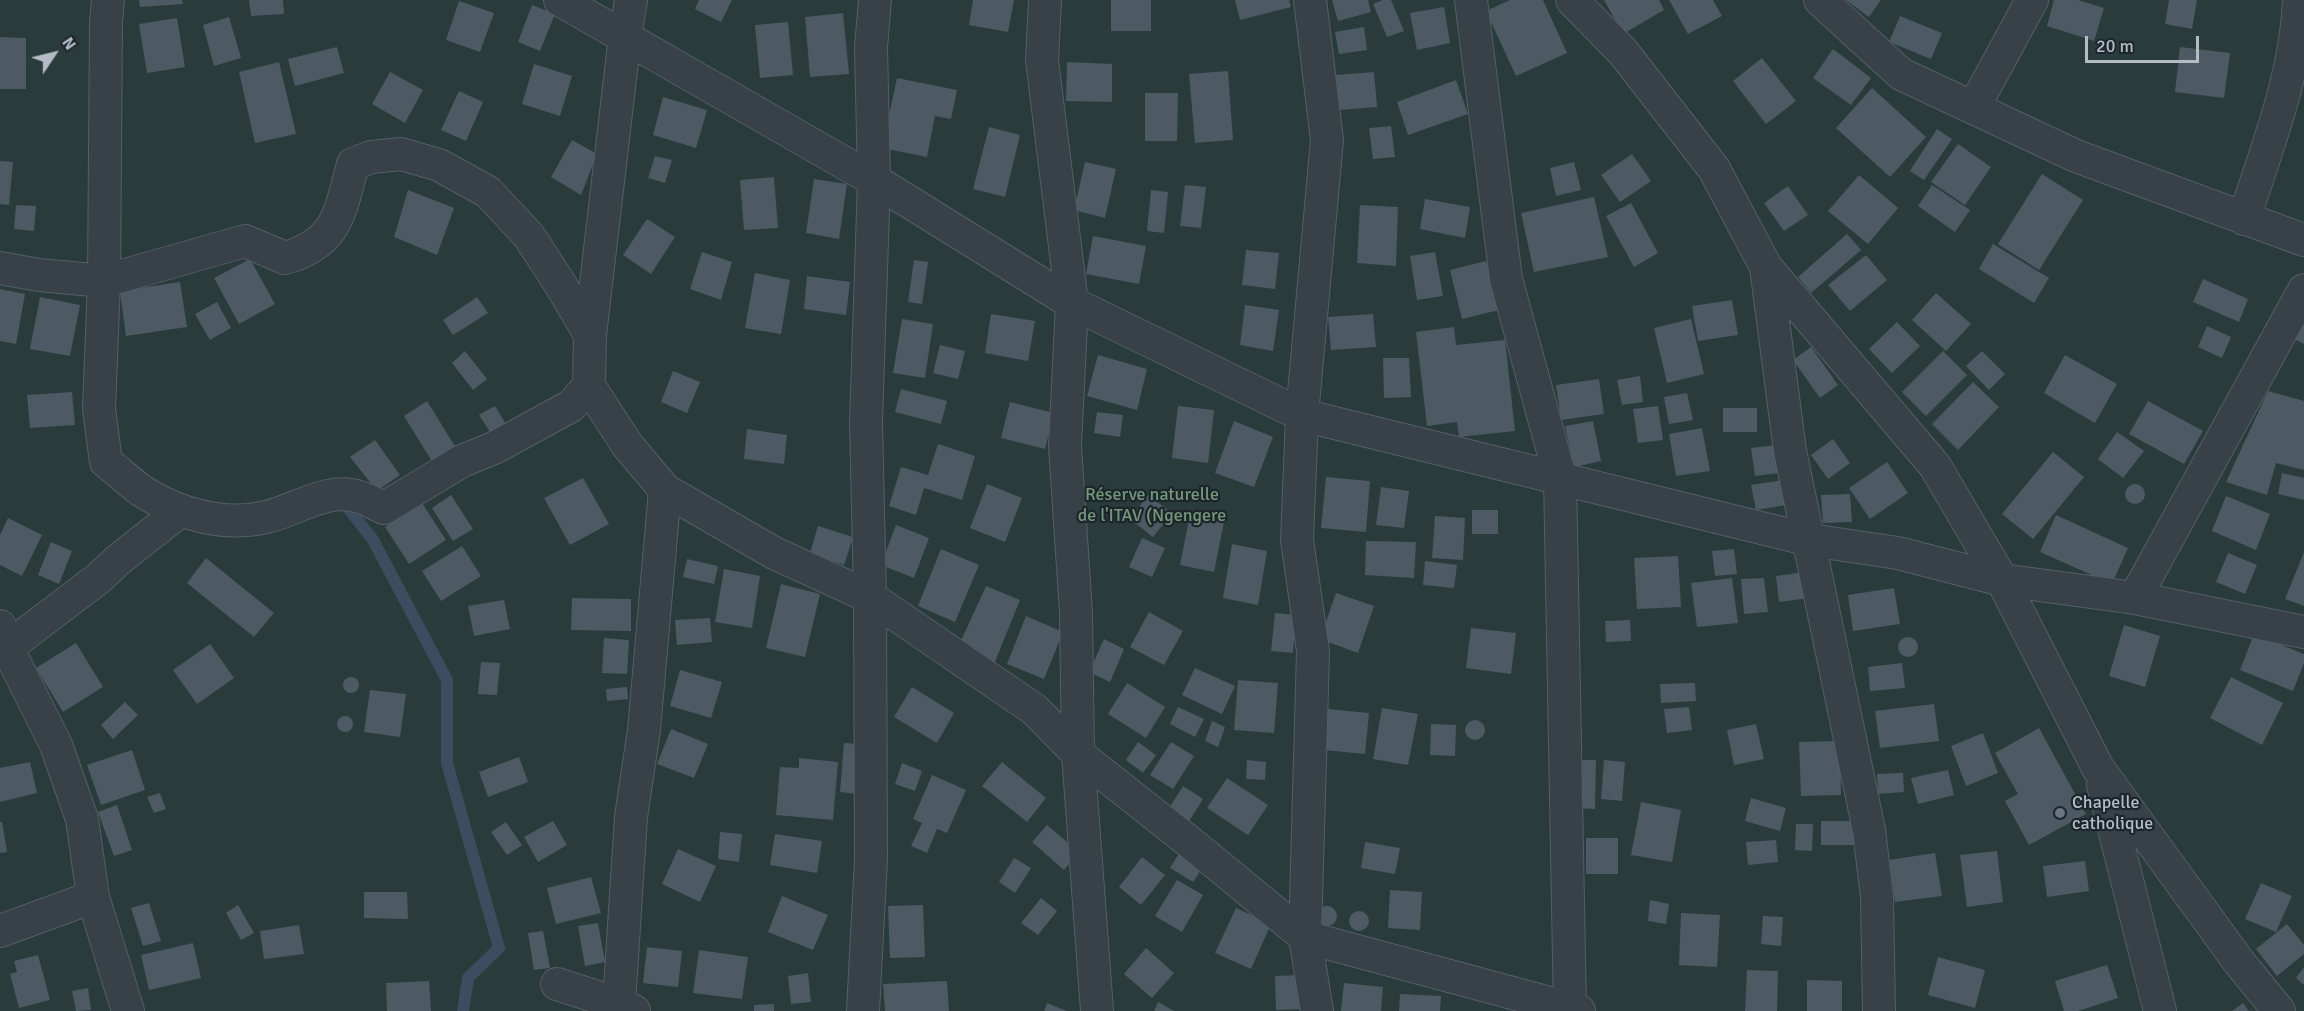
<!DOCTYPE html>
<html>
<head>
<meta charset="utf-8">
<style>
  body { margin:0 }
  #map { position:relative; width:2304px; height:1011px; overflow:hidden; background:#242e38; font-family:Signika,sans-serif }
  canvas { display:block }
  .north { position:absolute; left:24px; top:24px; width:60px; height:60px; -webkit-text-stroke:4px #1d252d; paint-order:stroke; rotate:55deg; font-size:16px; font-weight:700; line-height:24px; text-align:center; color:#b3bbc4 }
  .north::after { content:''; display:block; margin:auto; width:21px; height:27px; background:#b3bbc4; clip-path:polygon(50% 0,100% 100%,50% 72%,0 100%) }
  .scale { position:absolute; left:2085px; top:36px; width:114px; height:27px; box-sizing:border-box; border:3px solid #b3bbc4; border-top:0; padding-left:8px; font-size:18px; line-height:21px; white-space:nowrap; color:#b3bbc4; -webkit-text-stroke:4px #1d252d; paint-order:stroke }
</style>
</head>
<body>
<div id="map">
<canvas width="2304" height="1011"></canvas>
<div class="north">N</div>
<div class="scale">20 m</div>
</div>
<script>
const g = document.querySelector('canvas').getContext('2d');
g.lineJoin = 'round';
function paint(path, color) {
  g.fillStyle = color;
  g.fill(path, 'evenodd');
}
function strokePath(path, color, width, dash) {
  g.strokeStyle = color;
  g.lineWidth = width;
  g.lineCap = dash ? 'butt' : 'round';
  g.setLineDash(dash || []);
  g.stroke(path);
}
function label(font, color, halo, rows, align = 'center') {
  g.font = font + ' Signika,sans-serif';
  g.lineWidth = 4.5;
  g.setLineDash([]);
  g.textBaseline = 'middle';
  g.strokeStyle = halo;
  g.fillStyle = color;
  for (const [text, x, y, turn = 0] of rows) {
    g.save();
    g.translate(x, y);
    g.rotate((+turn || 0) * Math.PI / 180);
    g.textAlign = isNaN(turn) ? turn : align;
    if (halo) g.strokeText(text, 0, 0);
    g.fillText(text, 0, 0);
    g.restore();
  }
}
paint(new Path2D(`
  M0,0H2304V1011H0Z`), '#293c3b');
strokePath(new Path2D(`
  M342,500L373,540L447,680V763L499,948L468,978L463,1011`), '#3c4d5f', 12);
paint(new Path2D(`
  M139,0H182L183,4L140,7Z
  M249,0H283L284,14L251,16Z
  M699,0H732L721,22L695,9Z
  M973,0H1014L1008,32L969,25Z
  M1111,0H1151V31H1111Z
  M1235,0H1289L1291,7L1240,20Z
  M1332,0H1368L1371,12L1338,21Z
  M1383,0H1391L1404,31L1387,37L1373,4Z
  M1510,0H1543L1567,53L1516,76L1486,11Z
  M1604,0H1659L1664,10L1623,34Z
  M1669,0H1713L1722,16L1688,34Z
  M1846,0H1881L1869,17Z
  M2054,0H2078L2104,8L2094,41L2047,26Z
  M2169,0H2197L2192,29L2165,24Z
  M459,1L494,13L480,52L446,40Z
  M532,5L555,14L540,51L518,42Z
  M1444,7L1450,43L1417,50L1410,13Z
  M843,13L849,74L810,77L805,17Z
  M1900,16L1942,33L1931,59L1889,42Z
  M229,17L241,58L214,66L203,25Z
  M177,18L185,67L147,73L139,24Z
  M788,22L793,75L760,78L755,25Z
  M1364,27L1367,50L1339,54L1335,32Z
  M0,37L26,38V89H0Z
  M337,47L344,73L295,86L288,59Z
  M2180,47L2230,53L2224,98L2175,92Z
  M1833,49L1871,78L1851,105L1813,78Z
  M1762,58L1796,101L1766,124L1733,81Z
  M279,62L296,134L255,143L239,72Z
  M1067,62L1112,64V102L1066,101Z
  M534,64L572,76L560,116L522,104Z
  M1228,71L1233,140L1195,143L1189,74Z
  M390,72L423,90L405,123L372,104Z
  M1374,72L1377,107L1339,110L1336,75Z
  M897,78L957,90L951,119L935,116L927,157L882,148Z
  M1456,80L1468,114L1408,135L1397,102Z
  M1872,88L1926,137L1890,177L1836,128Z
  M459,91L483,102L466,141L441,130Z
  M1145,93H1178L1177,141H1145Z
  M663,97L707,110L696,148L653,135Z
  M1391,126L1395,157L1373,159L1369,128Z
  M989,127L1020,135L1005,197L973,189Z
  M1937,129L1952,139L1924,180L1910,171Z
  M572,140L597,154L581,195L551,177Z
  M1958,144L1991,167L1965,205L1931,182Z
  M1632,154L1651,181L1620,202L1601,175Z
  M655,156L672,160L665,183L648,178Z
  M0,161L13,162L9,205L0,204Z
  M1085,162L1116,169L1105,218L1074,210Z
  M1574,162L1581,190L1556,196L1550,168Z
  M2042,174L2083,200L2039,270L1998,244Z
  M1859,175L1898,208L1868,244L1828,211Z
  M774,177L778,228L744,230L740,180Z
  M814,179L847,184L839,239L806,233Z
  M1185,185L1206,187L1201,228L1180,226Z
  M1932,185L1970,210L1955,232L1918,206Z
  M1788,186L1808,215L1784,231L1764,203Z
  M408,190L454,208L437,255L394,237Z
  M1151,190L1168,192L1164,233L1147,231Z
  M1594,197L1608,257L1534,272L1521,213Z
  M1425,199L1470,207L1465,238L1420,229Z
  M1631,203L1658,253L1634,267L1606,216Z
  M16,205L36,206L34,231L14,229Z
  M1360,205L1398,207L1396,266L1357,263Z
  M647,219L675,237L651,274L623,255Z
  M1847,234L1861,250L1811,293L1798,277Z
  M1093,236L1146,246L1139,284L1086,274Z
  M1993,244L2049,278L2034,303L1979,269Z
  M1246,250L1279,253L1275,289L1242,285Z
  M702,252L732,262L721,300L690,289Z
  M1435,252L1443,296L1417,300L1410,256Z
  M1866,255L1887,280L1850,311L1828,285Z
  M250,259L275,304L239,324L214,278Z
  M914,260L928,262L922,304L908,302Z
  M1486,261L1499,310L1462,319L1450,270Z
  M755,273L790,280L781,334L745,328Z
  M807,276L850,282L846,315L804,309Z
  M2203,279L2248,299L2239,322L2193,302Z
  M180,282L187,327L126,336L120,291Z
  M0,289L25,294L16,344L0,341Z
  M1936,293L1971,324L1946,351L1912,320Z
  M40,297L80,305L70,356L30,349Z
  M477,297L488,313L453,335L443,320Z
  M1732,300L1738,335L1698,341L1692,306Z
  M217,302L231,328L210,340L195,314Z
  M1245,305L1279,310L1273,351L1240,345Z
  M991,314L1035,321L1028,361L985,353Z
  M1373,314L1376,347L1331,350L1328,317Z
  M2304,315V344L2292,338Z
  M902,319L933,324L925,378L893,373Z
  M1691,319L1704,374L1667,383L1654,328Z
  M1897,322L1920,346L1892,373L1869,349Z
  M2207,326L2231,337L2222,358L2198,347Z
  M1454,327L1456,345L1505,340L1515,431L1459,437L1457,422L1427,426L1416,332Z
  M940,345L965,351L958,379L933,373Z
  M1811,347L1838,385L1820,398L1793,360Z
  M465,351L487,379L473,390L452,363Z
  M1943,351L1967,375L1926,416L1902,392Z
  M1982,351L2005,374L1989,390L1966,366Z
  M1098,355L1147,369L1137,410L1087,396Z
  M2065,355L2117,384L2095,423L2044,393Z
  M1383,358H1409L1411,397L1384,398Z
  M673,371L700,382L687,413L661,402Z
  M1640,376L1643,402L1622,405L1617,380Z
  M1599,379L1604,414L1561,420L1556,385Z
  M1973,382L1999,407L1958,450L1932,424Z
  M901,389L947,401L941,424L895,412Z
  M2268,391L2304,401V470L2276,463L2267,495L2226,482Z
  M72,392L75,425L30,428L27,395Z
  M1687,393L1693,420L1669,424L1664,397Z
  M427,401L456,448L433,463L404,416Z
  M2148,401L2203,431L2184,464L2129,434Z
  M1010,402L1054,413L1045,449L1001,438Z
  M495,406L507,426L492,435L479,415Z
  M1178,406L1214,410L1208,463L1172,458Z
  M1658,406L1663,440L1638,443L1633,409Z
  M1723,408H1757V432H1723Z
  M1097,412L1123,415L1120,437L1094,433Z
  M1234,421L1273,437L1254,487L1215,473Z
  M1593,421L1601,461L1574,467L1565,426Z
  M1702,428L1710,471L1676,476L1669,434Z
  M747,429L787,435L784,464L744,459Z
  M2117,432L2144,451L2123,478L2098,459Z
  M1833,439L1850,463L1828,479L1811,455Z
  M375,440L400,475L377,491L350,457Z
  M938,444L975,456L962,500L924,488L916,515L889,506L901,467L928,475Z
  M1776,445L1779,473L1755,476L1751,448Z
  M2053,452L2084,477L2033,539L2002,514Z
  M1887,462L1908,493L1870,519L1849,488Z
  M2282,473L2304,478V500L2278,494Z
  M1326,477L1370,481L1366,532L1321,528Z
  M583,478L609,524L570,545L544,498Z
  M1783,480L1787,505L1756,510L1751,485Z
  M2125 494a10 10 0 1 1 20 0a10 10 0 1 1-20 0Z
  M987,484L1022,498L1005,542L970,528Z
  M1381,487L1409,491L1404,528L1376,525Z
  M1850,494L1852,522L1823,523L1821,495Z
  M451,495L473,529L453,541L432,508Z
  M1148,495L1172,513L1153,537L1130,519Z
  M2226,496L2270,514L2256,550L2212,531Z
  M422,503L446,540L409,564L385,527Z
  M1472,510H1498V534H1472Z
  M1190,514L1224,522L1214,572L1180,565Z
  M2056,515L2128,548L2112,584L2040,552Z
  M1435,516L1465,518L1463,560L1432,558Z
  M8,518L42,535L22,576L0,565V535Z
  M896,525L929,538L914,578L881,565Z
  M818,526L853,537L844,565L810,553Z
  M1142,538L1165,548L1152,577L1129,567Z
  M1366,541L1416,542L1414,578L1365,575Z
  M51,542L72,551L59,584L38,575Z
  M1232,544L1267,551L1258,605L1223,598Z
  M462,546L481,576L441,601L422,571Z
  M941,549L979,565L955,622L918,606Z
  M1734,549L1737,574L1715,576L1712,551Z
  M2304,552V606L2285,599Z
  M2228,553L2257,565L2245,594L2216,582Z
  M1678,556L1681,607L1637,609L1634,558Z
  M206,558L274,613L254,637L187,583Z
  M687,559L718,566L714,584L683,577Z
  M1425,561L1457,565L1454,588L1423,585Z
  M724,569L760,576L752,628L715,622Z
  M1805,572L1809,598L1779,602L1776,576Z
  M1732,578L1738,623L1697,627L1691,583Z
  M1764,578L1768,612L1744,614L1741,579Z
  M781,584L820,594L805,657L766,648Z
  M986,586L1020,600L994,664L960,643Z
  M1894,588L1900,624L1853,631L1848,595Z
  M1336,593L1374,606L1358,653L1320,639Z
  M572,598L631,599V631L571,630Z
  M504,600L510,629L474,636L468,606Z
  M1149,612L1183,631L1164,665L1130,647Z
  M1275,613L1296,615L1293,653L1271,651Z
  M1026,616L1063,632L1044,679L1007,664Z
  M710,618L712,642L677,645L675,620Z
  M1630,620L1631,641L1606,642L1605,621Z
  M2124,625L2160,636L2145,687L2109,676Z
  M1471,628L1516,633L1511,674L1466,668Z
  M2254,634L2304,654V663L2293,691L2240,670Z
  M1898 647a10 10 0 1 1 20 0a10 10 0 1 1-20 0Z
  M604,638L629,640L627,674L602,673Z
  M1104,639L1124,649L1110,682L1089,672Z
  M76,643L103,687L63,712L36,668Z
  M210,644L234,678L197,704L173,670Z
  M481,662L500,663L497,695L478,694Z
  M1902,663L1905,688L1870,691L1868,667Z
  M1195,668L1235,686L1222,714L1182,695Z
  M680,670L722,682L711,718L670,706Z
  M343 685a8 8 0 1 1 16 0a8 8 0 1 1-16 0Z
  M2231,677L2283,703L2262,745L2210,718Z
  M1238,680L1278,683L1274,733L1234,730Z
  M1127,683L1165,707L1146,738L1108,714Z
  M1695,683L1696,701L1661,703L1660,684Z
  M627,687L628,699L607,701L606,689Z
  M912,687L954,713L937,743L894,717Z
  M370,690L406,694L400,737L364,732Z
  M125,702L138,715L113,739L101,725Z
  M1934,704L1939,741L1880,748L1875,711Z
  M1178,707L1204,719L1195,737L1170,724Z
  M1689,707L1692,730L1667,733L1664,709Z
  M1382,708L1418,714L1408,765L1373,759Z
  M1328,709L1369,713L1365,754L1324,750Z
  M337 724a8 8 0 1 1 16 0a8 8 0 1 1-16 0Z
  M1465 730a10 10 0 1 1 20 0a10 10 0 1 1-20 0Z
  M1212,721L1225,727L1218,747L1205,741Z
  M1431,724L1456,725L1455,756L1430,755Z
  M1756,724L1764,759L1734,765L1727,730Z
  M2039,728L2086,814L2029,845L2005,801L2018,794L1995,753Z
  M671,729L708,744L694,778L657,764Z
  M1983,733L1998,773L1966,786L1951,746Z
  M1840,741L1841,795L1801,796L1799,742Z
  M1138,742L1156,755L1143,773L1126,760Z
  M1171,742L1194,756L1173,789L1150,775Z
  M844,743L861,744L857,794L840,792Z
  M132,750L145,790L101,805L87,765Z
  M519,757L528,782L488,797L479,772Z
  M799,758L838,762L833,820L776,815L780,767L799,768Z
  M1247,760L1266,762L1265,780L1246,779Z
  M1577,760H1596L1595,809L1576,808Z
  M1604,760L1625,762L1622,801L1601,799Z
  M30,762L37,793L0,802V768Z
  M1002,762L1046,798L1027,822L982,786Z
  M902,763L922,771L915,791L895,784Z
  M1948,770L1954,795L1918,804L1911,778Z
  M1903,773L1904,792L1878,794L1877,774Z
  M932,775L966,790L947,833L937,829L927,853L911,846L922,823L913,819Z
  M1227,778L1268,805L1248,835L1207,808Z
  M1183,786L1203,799L1188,823L1168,810Z
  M160,793L166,809L154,813L147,797Z
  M1751,798L1786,808L1780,831L1745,821Z
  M1641,802L1681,810L1672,862L1631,855Z
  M117,805L132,850L114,856L98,812Z
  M553,821L567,845L538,862L524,837Z
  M1821,821H1854V845H1821Z
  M0,822H2L7,852L0,853Z
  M506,822L522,845L507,855L491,832Z
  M1796,824H1813L1812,851L1795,850Z
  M1047,825L1079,852L1064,870L1032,842Z
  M720,832L742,834L739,862L718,859Z
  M775,834L822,841L817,873L770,865Z
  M1586,838H1618V874H1586Z
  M1776,840L1778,862L1748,865L1746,842Z
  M1365,842L1400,848L1395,874L1361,868Z
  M678,849L716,866L700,902L662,884Z
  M1997,851L2003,902L1967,907L1960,855Z
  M1180,852L1203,867L1193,882L1170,868Z
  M1935,853L1942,896L1895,902L1889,860Z
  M1142,857L1165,875L1141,905L1119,887Z
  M1014,858L1031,868L1015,893L999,882Z
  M2085,861L2089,891L2047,897L2043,866Z
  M591,877L601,913L556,924L547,888Z
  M1177,880L1203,895L1182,932L1155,916Z
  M2261,883L2292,896L2276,932L2245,919Z
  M1390,890L1422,892L1420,930L1388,928Z
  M364,892H407L408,919L364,918Z
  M782,896L828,915L813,950L768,932Z
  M1041,898L1057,911L1038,935L1021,923Z
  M1650,900L1669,904L1666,924L1648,921Z
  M149,903L161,941L143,946L131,908Z
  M238,905L254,933L241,940L226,913Z
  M923,905L925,957L890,958L888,906Z
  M1317 916a10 10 0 1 1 20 0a10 10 0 1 1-20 0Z
  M1236,908L1271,924L1251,969L1215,953Z
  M1349 921a10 10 0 1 1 20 0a10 10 0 1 1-20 0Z
  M1681,913L1720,915L1717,967L1679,965Z
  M1763,916L1783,917L1781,946L1761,944Z
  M598,923L605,962L585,966L578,926Z
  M2287,924L2304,945V954L2277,976L2256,949Z
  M299,925L304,954L264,959L260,931Z
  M543,931L550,968L534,970L528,933Z
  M193,943L201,978L149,990L141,955Z
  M647,947L682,951L678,987L643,983Z
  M1146,948L1174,973L1152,998L1124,974Z
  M699,950L748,957L742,999L693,993Z
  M38,955L50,1000L19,1008L10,974L17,972L14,961Z
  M1938,957L1985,970L1975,1008L1928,995Z
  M2107,965L2118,998L2078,1011H2064L2055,981Z
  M2304,967V985L2296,978Z
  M1747,970L1778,971L1777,1011H1745Z
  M808,973L811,1002L791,1004L788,976Z
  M1301,975L1302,1009L1276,1010L1275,976Z
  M1807,980L1842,981V1011H1807Z
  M429,981L431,1011H387L386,983Z
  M947,981L949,1011H885L883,984Z
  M1344,983L1383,987L1381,1011H1341Z
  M88,988L91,1010L76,1011L72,991Z
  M1400,994L1441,996L1440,1011H1399Z
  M1158,1002L1174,1011H1154Z
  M1047,1003L1067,1011H1044Z
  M2243,1003L2249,1011H2232Z
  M774,1004V1011H754V1005Z`), '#4d5963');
const street = new Path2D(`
  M108,0L106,22L104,281L99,409L106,462C118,471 129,482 142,491C177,514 224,527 266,517C295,511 328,486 359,497C368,499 376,505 384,508L462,461L494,448L571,406L589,386
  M560,0L874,180L1072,303L1302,415L1810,540L1898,553L2002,580L2135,598L2304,632
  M1045,0L1042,60L1072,303L1065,446L1076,613L1078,754L1097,1011
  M1310,0L1327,140L1302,415L1297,540L1313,651L1305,937L1317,1011
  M1471,0L1506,279L1560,477L1570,1011
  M1572,0L1623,52L1714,169L1766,267L1935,466L2002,580L2098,768L2239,962L2279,1011
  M1820,0L1901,74L2076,156L2304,240
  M1974,107L2032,0
  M2244,219C2267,147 2296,76 2299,0
  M1766,267L1790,451L1869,830L1877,897L1879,1011
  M0,268L39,275L104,281L245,241L285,258C338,243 340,212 353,164L371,157L401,154L439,165L488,192L529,236L562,287L590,335L589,386L628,446L665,490L774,553L870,597L1035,710L1078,754L1197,848L1305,937L1579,1011
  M590,335L625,36L631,0
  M2135,598L2304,290
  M0,626L8,649L56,745L82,819L93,897L128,1011
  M0,653L99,578L118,560L180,511
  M2103,785L2160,1011
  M0,931L93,897
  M557,984L619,1004L634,1011
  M619,1004L631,817L644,730L665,490
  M863,1011L871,859L870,597L866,422L874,180L871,47L875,0`);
strokePath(street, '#565e66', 34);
strokePath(street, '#384048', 32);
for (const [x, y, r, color] of [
  [2060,813,6,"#6b7280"]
]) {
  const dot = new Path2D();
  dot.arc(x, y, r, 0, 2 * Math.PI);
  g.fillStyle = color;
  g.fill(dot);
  strokePath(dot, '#1d252d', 2);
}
label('18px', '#74987a', '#1d252d', [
  ["Réserve naturelle",1152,495],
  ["de l'ITAV (Ngengere",1152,516]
]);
label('18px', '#b3bbc4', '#1d252d', [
  ["Chapelle",2072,803],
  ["catholique",2072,824]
], 'left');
</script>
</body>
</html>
